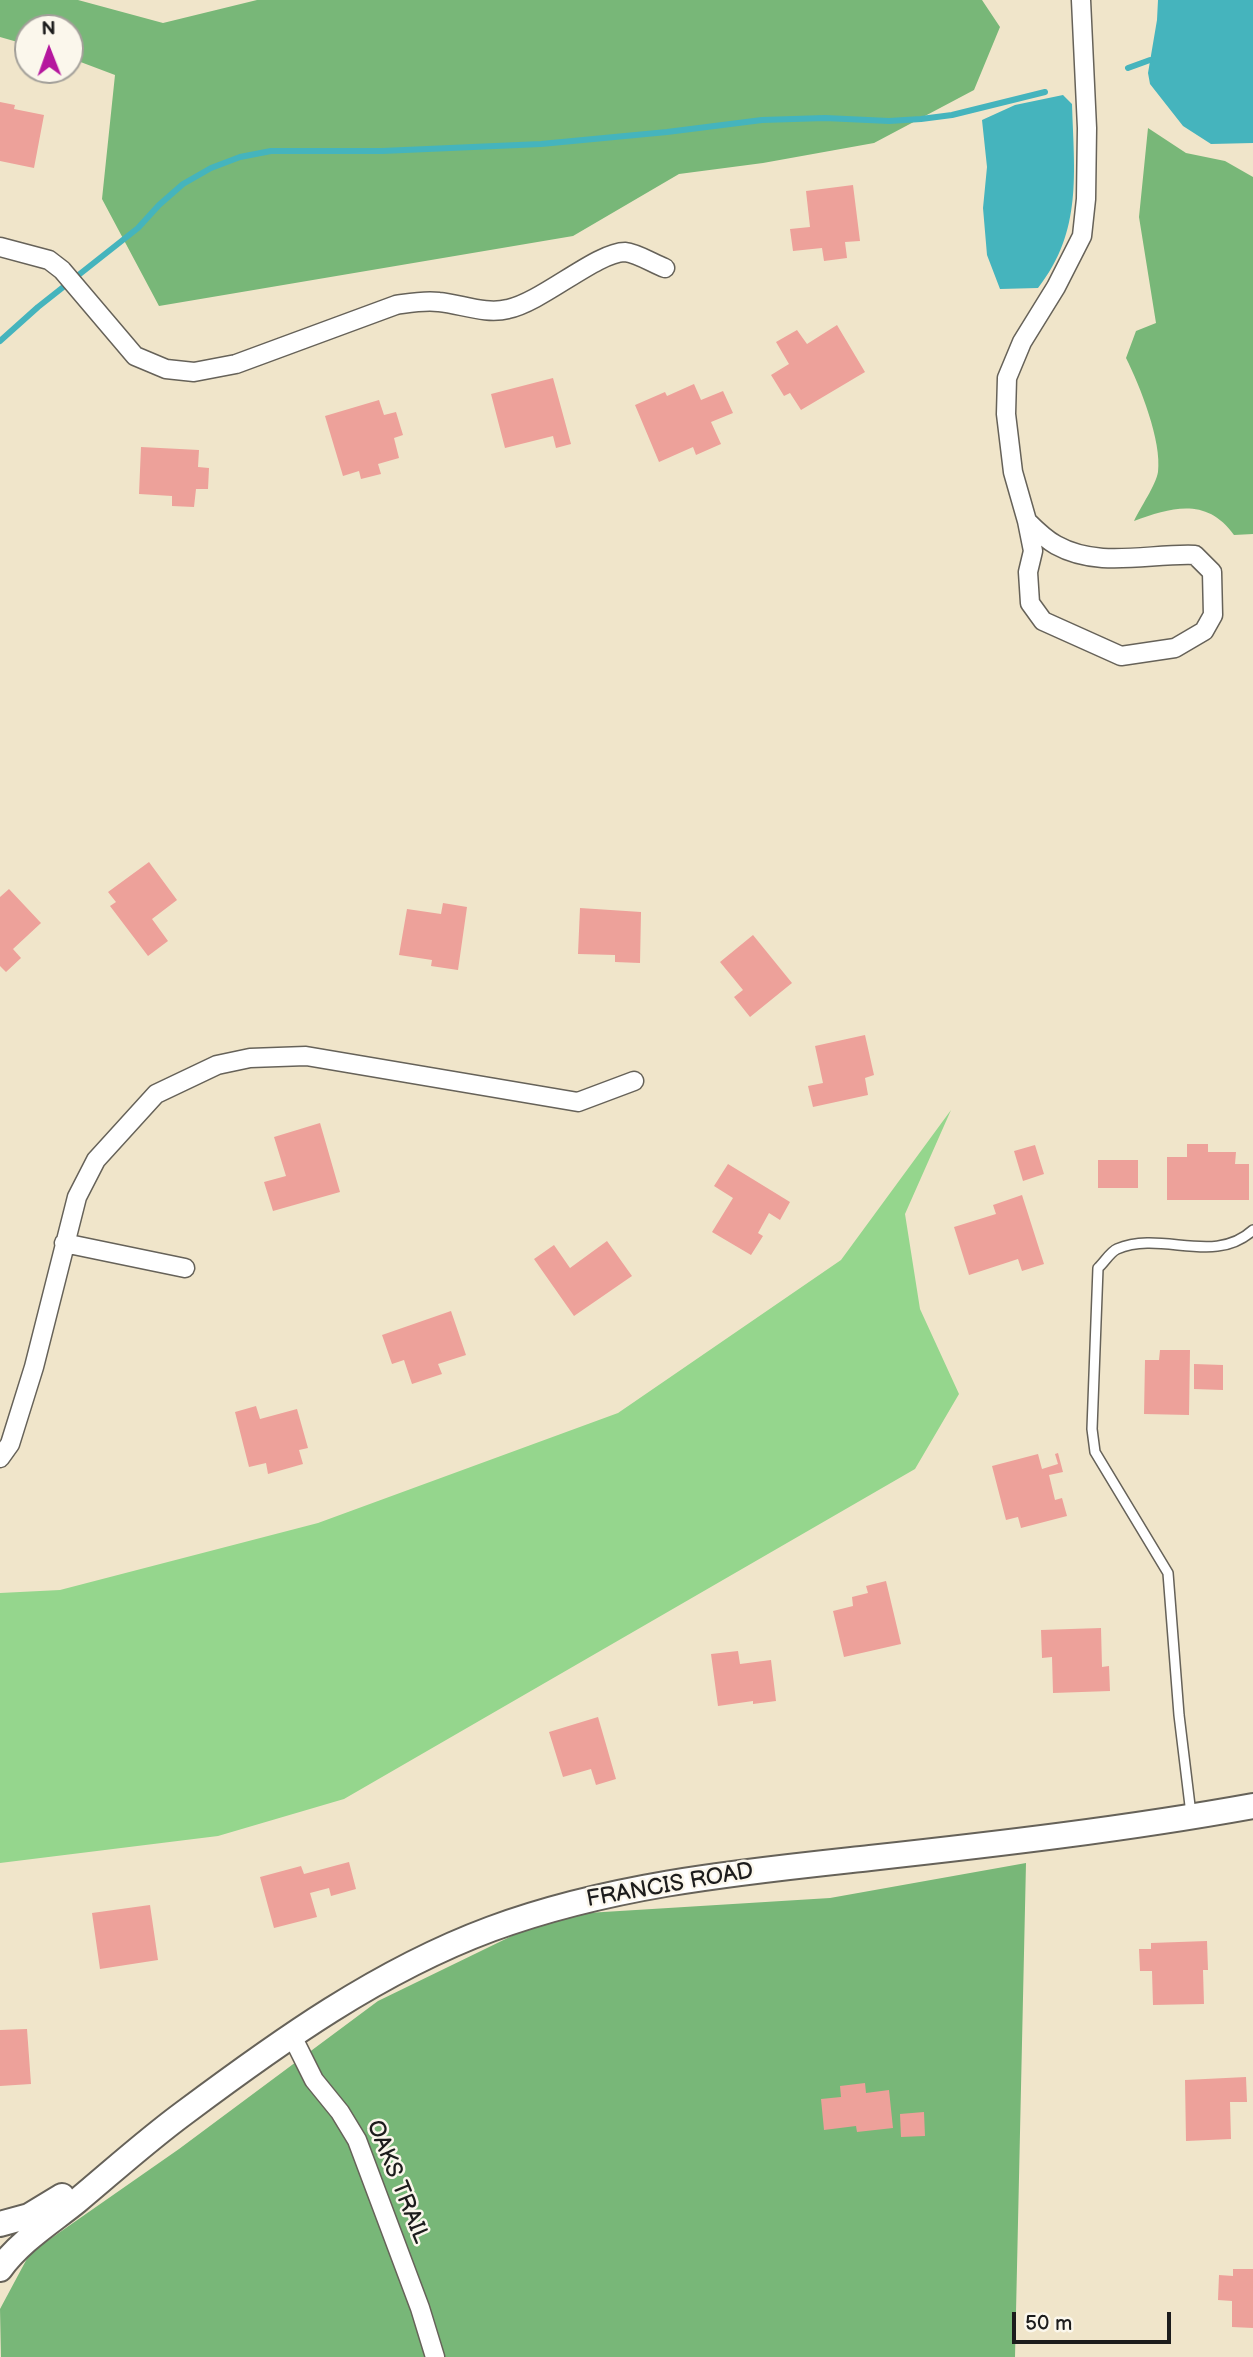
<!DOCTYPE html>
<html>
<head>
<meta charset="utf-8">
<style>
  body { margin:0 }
  #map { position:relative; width:1253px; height:2357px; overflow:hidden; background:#f0e5ca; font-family:"Balsamiq Sans",sans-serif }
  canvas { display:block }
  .north { position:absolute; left:14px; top:14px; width:70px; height:70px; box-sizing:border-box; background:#fbf7ec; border:2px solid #a29f99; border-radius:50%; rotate:359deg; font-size:19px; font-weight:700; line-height:28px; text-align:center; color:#1c1c1c }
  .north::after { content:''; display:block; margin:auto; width:24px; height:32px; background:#b5179e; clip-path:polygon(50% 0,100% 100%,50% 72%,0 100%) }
  .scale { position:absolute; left:1012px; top:2312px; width:159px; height:32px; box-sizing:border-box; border:4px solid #1c1c1c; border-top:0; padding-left:9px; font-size:21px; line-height:24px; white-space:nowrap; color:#1c1c1c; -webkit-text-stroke:5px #fbf7ec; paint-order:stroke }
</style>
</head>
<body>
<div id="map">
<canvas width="1253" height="2357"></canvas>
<div class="north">N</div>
<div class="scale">50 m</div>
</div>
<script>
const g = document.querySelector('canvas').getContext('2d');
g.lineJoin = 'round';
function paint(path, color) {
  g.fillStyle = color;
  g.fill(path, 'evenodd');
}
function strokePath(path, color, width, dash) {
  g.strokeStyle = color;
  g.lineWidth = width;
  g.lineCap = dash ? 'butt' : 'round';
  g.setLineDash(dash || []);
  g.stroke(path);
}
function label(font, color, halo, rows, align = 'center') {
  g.font = font + ' "Balsamiq Sans",sans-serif';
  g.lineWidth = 5;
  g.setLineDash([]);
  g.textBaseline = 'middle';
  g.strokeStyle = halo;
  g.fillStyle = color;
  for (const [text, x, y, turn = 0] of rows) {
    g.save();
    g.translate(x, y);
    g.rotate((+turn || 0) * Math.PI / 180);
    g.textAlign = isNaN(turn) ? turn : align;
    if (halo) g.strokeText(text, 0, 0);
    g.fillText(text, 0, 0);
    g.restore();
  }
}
paint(new Path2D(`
  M951,1110L905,1214L920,1309L959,1394L915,1469L344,1799L218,1836L0,1863V1593L60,1590L318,1523L618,1413L841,1260Z`), '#95d68d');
paint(new Path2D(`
  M0,0H78L163,23L257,0H982L1000,27L974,90L874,143L763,163L679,174L573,236L159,306L102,199L115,75L70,58V28H28V45L0,37Z
  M1148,128L1186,153L1225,161L1253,177V534L1234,535C1207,497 1172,507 1134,521C1140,508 1156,485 1158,472C1162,441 1140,386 1126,358L1136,331L1156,323L1139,217Z
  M1026,1863L1015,2357H1L0,2309L30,2253L179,2149L378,2001L555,1915L830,1898Z`), '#78b778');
paint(new Path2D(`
  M1158,0H1253V143L1211,144L1183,126L1150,84L1148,73L1157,20Z
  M1063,95L1072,104C1074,172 1083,231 1038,288L1000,289L987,255L983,208L987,167L982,120L1015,105Z`), '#45b4bd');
strokePath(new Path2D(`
  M1128,68L1150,60
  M0,341L38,307L138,228L159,205L183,184L211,168L240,157L271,151H382L541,144L667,132L762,120L825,118L889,121L921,119L952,115L1045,92`), '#45b4bd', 6);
paint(new Path2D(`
  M0,102L15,105L14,109L44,115L34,168L0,161Z
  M853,185L860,241L845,242L847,258L824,261L822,248L793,251L790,229L810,227L806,191Z
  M837,325L865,372L801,410L790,393L784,396L771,375L789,364L776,342L797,330L807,344Z
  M553,378L571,444L556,448L553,436L505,448L491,394Z
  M694,384L701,400L723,391L733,413L711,422L721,444L696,455L693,447L659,462L635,405L665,392L667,396Z
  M379,400L384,415L396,412L403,435L394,438L399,458L378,464L381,474L361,479L359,471L343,476L325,416Z
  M141,447L199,450L198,467L209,468L208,489H196L194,507L172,506V496L139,494Z
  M149,862L177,900L152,919L168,941L148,956L110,906L116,902L108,892Z
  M9,889L41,923L13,949L21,958L6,972L0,966V897Z
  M443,903L467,907L458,970L431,966L432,960L399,955L407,909L441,914Z
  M580,908L641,912L640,963L615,962V955L578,954Z
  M753,935L792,983L750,1017L734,997L743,990L720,962Z
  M865,1035L874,1075L865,1078L868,1095L813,1107L808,1086L823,1083L815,1046Z
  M320,1123L340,1192L273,1211L264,1182L286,1176L274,1137Z
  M1187,1144H1208V1152H1236L1235,1164H1249V1200H1167V1157H1187Z
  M1035,1145L1044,1174L1023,1181L1014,1151Z
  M1098,1160H1138V1188H1098Z
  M728,1164L790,1202L780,1220L769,1213L758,1233L763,1236L751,1255L712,1232L733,1198L714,1186Z
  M1022,1195L1044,1264L1022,1271L1018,1259L969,1275L954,1227L996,1214L993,1205Z
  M607,1241L632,1276L574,1316L534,1259L554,1245L570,1268Z
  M451,1311L466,1355L438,1364L442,1374L412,1384L404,1360L392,1364L382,1335Z
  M1160,1350H1190L1189,1415L1144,1414L1145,1360H1159Z
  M1194,1364L1223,1365V1390L1194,1389Z
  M256,1406L260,1419L297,1409L308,1448L299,1450L303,1464L268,1474L266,1463L249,1467L235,1412Z
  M1058,1453L1063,1472L1049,1475L1055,1500L1062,1498L1067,1516L1021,1528L1018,1517L1006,1520L992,1466L1038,1454L1042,1469L1058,1464L1055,1454Z
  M886,1581L901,1644L844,1657L833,1611L853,1606L852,1597L868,1593L866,1586Z
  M1101,1628L1102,1667L1109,1666L1110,1691L1053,1693L1052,1657L1042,1658L1041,1630Z
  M738,1651L740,1664L771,1660L776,1701L753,1704V1701L718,1706L711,1654Z
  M598,1717L616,1779L596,1785L591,1769L563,1777L549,1732Z
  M349,1862L356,1889L331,1896L329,1888L310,1893L317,1917L274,1928L260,1877L301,1866L304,1874Z
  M150,1905L158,1960L100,1969L92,1913Z
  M1207,1941L1208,1970H1203L1204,2004L1153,2005L1152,1971H1140L1139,1949H1151V1943Z
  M27,2029L31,2084L0,2086V2030Z
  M1246,2077L1247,2102H1230L1231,2139L1186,2141L1185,2080Z
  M865,2083L866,2093L889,2090L893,2128L857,2132L856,2126L824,2130L821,2099L841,2097L840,2086Z
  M924,2112L925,2136L901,2137L900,2114Z
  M1233,2269H1253V2328L1232,2327V2301L1218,2300L1219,2275L1233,2276Z`), '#eda19a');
const lane = new Path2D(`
  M1191,1814L1179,1715L1168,1573L1095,1452L1092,1429L1098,1268C1104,1263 1110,1252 1117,1249C1162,1230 1214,1266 1253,1230`);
const street = new Path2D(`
  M0,247L49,260L62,270L135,356L166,369L194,372L236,364L396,305C410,303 424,300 439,302C461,304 486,315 508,309C542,302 597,252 625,252C637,253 654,264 665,268
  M1027,521C1036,530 1045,539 1056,545C1099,569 1149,553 1195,555L1212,572L1213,615L1204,631L1175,648L1121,656L1043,621L1030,603L1028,572L1033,551L1027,521L1013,472L1006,414L1007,378L1022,342L1056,287L1082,236L1086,199L1087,128L1081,0
  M64,1243L185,1268
  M0,1458L10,1444L34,1367L77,1197L96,1160L156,1094L217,1065L250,1058L306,1056L578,1102L634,1081
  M292,2036L314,2080L340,2112L357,2140L420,2308L435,2357`);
const secondary = new Path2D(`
  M0,2224L29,2216L62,2196
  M0,2269C20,2241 51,2222 77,2201C113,2171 146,2141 184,2113C279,2042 378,1971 491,1929C613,1884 741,1872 870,1858C997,1844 1126,1829 1253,1806`);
strokePath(lane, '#666259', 12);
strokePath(street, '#666259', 21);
strokePath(secondary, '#666259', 28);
strokePath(lane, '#fff', 9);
strokePath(street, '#fff', 18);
strokePath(secondary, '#fff', 24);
label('23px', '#1c1c1c', '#fbf7ec', [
  ["FRANCIS ROAD",670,1886,-10],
  ["OAKS TRAIL",397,2182,68]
]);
</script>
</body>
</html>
